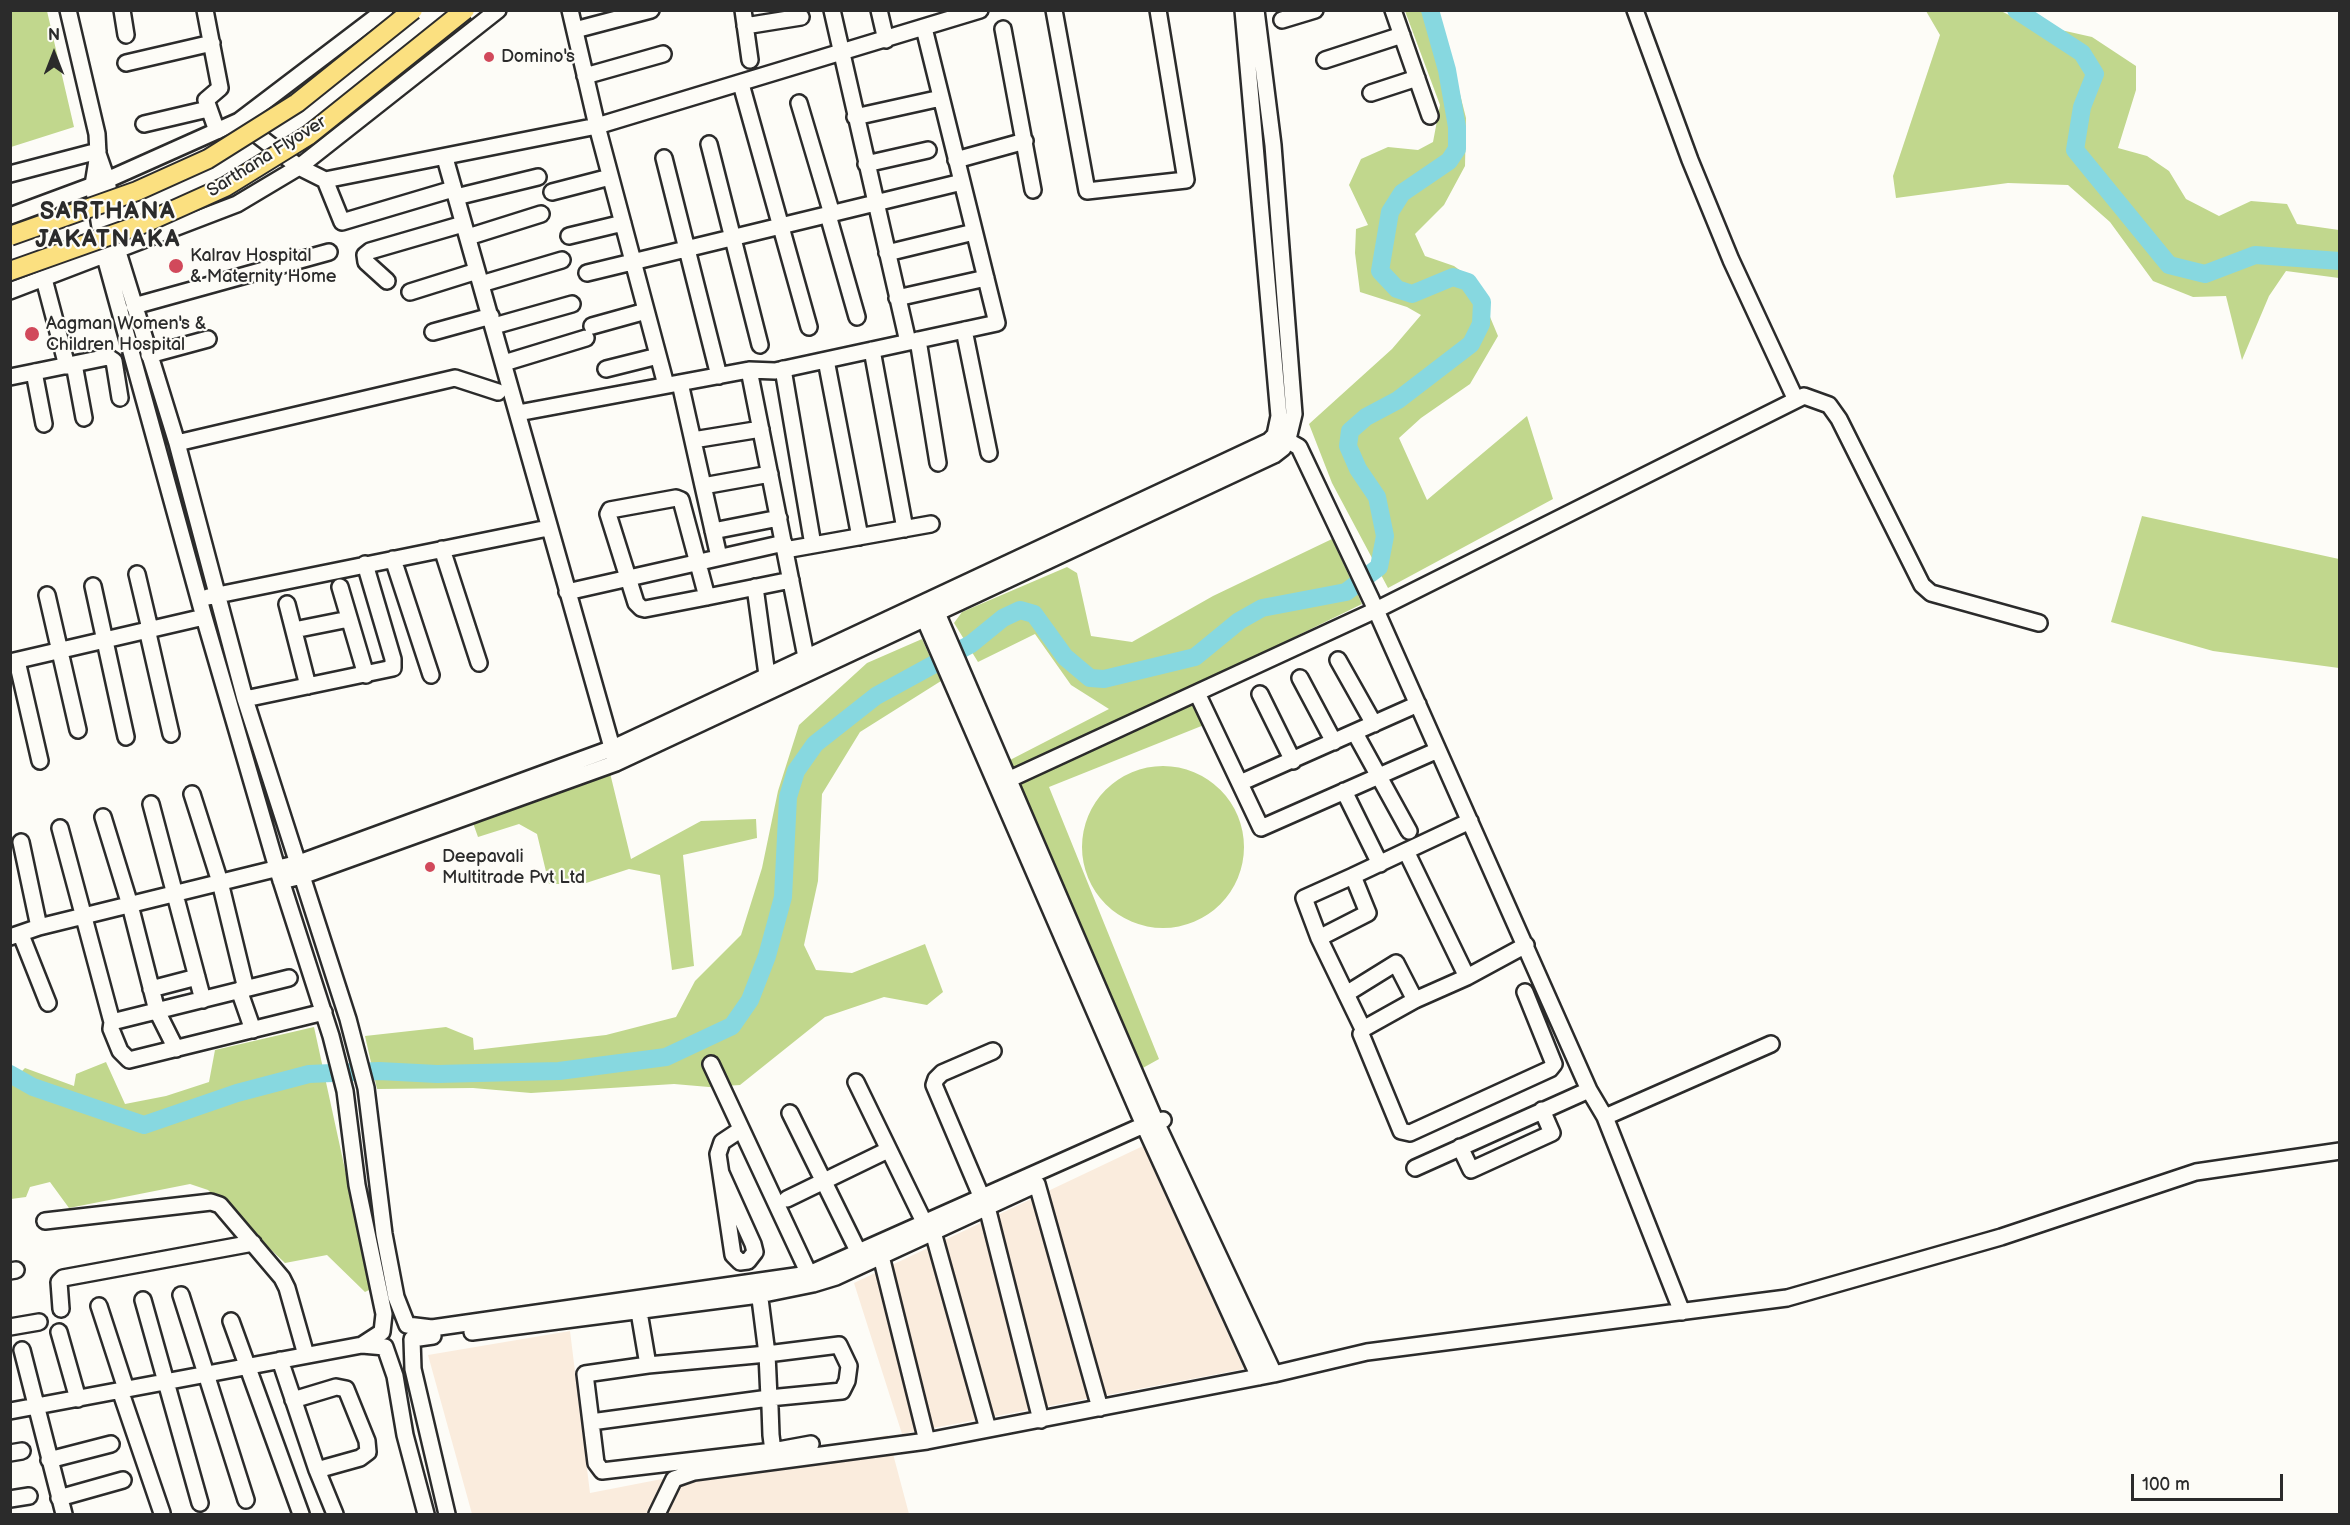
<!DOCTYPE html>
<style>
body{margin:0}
#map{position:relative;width:2350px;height:1525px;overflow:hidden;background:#fdfcf7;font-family:"Balsamiq Sans",sans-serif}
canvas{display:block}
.frame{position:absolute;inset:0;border:12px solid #2b2b2b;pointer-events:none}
.north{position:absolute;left:24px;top:24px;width:60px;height:60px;-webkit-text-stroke:4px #fdfcf7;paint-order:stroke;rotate:0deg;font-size:16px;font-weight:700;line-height:24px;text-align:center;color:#2b2b2b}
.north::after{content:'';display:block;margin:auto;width:21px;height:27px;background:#2b2b2b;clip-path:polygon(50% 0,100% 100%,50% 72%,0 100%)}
.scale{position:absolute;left:2131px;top:1474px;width:152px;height:27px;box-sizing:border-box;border:3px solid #2b2b2b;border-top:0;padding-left:8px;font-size:18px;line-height:21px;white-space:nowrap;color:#2b2b2b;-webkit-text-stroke:4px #fdfcf7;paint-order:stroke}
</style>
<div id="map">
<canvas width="2350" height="1525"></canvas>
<div class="frame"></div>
<div class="north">N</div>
<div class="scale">100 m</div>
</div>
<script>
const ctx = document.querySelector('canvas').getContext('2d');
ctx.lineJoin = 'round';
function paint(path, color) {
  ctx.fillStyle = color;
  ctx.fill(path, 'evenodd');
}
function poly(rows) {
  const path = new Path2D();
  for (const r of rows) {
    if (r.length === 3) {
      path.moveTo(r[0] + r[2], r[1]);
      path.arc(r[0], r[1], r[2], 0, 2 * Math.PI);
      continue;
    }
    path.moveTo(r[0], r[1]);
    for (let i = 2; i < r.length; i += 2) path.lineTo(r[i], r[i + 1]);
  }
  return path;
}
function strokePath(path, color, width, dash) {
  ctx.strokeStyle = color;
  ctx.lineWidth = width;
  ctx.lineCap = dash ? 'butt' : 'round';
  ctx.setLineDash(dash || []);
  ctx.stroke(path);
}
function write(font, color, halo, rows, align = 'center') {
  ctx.font = font + ' "Balsamiq Sans",sans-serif';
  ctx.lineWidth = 4.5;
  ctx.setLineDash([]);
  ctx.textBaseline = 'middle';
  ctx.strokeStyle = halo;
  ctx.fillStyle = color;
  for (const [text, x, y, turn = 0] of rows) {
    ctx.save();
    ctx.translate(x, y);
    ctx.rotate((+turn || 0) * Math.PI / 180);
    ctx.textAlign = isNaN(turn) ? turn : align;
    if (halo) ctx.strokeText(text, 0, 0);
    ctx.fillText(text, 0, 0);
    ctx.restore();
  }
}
const built = poly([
 [1143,1146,1244,1369,902,1434,854,1283],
 [570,1331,590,1493,888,1435,909,1514,472,1514,428,1355]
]);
const green = poly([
 [11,10,47,11,74,127,11,147],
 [1405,11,1439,11,1466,118,1465,166,1444,205,1415,234,1425,256,1454,266,1475,281,1498,336,1470,384,1421,418,1399,438,1427,500,1527,416,1553,499,1388,588,1332,483,1309,424,1392,349,1421,315,1407,307,1360,292,1355,253,1356,229,1368,225,1349,185,1361,159,1388,147,1418,150,1433,142,1440,105],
 [1926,11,2001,11,2021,21,2092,37,2136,66,2136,90,2118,148,2147,156,2169,171,2186,199,2219,216,2251,201,2287,204,2297,224,2339,230,2339,278,2286,271,2269,296,2242,360,2226,296,2193,297,2153,281,2110,222,2068,185,2008,183,1896,198,1893,176,1940,35],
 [2142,516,2339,559,2339,668,2213,651,2111,622],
 [1332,539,1362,604,1184,691,1204,725,1049,787,1159,1059,1141,1069,1010,760,1109,709,1071,685,1035,634,978,662,954,623,962,612,1067,567,1077,573,1091,636,1132,642,1213,596],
 [922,639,941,681,860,732,822,794,818,881,804,945,816,970,852,973,925,944,943,992,927,1005,884,997,825,1017,740,1085,709,1087,674,1084,531,1093,473,1088,377,1089,365,1036,446,1027,473,1038,474,1050,606,1035,676,1017,695,981,741,935,762,868,778,791,799,725,867,663],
 [1163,847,81],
 [610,773,631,859,701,821,756,819,757,838,683,855,694,966,672,970,660,875,629,869,583,884,549,884,537,834,519,824,478,837,473,823],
 [314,1027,371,1289,365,1292,327,1255,285,1263,208,1190,190,1184,69,1208,50,1182,30,1187,26,1197,11,1199,11,1082,25,1068,74,1086,76,1074,106,1062,125,1104,166,1096,209,1082,215,1050]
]);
const river = poly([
 [2016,10,2082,53,2095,74,2082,107,2075,150,2169,265,2205,274,2255,255,2340,261],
 [10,1074,33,1087,144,1125,237,1093,309,1074,379,1071,437,1074,559,1071,666,1057,732,1026,750,1000,767,956,783,897,788,797,796,771,815,744,876,696,971,644,1003,618,1020,610,1034,614,1065,657,1090,678,1104,679,1195,657,1239,621,1262,608,1346,592,1379,567,1385,536,1377,497,1358,469,1348,446,1350,431,1366,417,1398,400,1471,344,1481,324,1482,302,1468,282,1453,277,1412,294,1397,289,1380,271,1390,212,1402,193,1449,161,1457,149,1457,127,1447,70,1430,10]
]);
const minor = poly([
 [68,10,97,134,98,154,93,185,105,257,204,617,277,868,331,1036,345,1091,357,1185,384,1314,382,1332,362,1345],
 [122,10,126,35],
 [205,10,220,88,206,100,217,131],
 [570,10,597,126,666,385],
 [743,10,750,60],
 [832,10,908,342],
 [879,10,886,40],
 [1054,10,1087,191,1186,180,1158,10],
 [1393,10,1430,116],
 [1635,10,1690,160,1731,260,1796,400],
 [1282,20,1315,10],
 [745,26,801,17],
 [1003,29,1033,190],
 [575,30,651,10],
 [1325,60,1402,35],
 [126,63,212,43],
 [585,76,663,54],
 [741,84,809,327],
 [1371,93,1417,78],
 [799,103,832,214],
 [855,117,941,98],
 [239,121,299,167,325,180,597,126,980,10],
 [144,124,208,109],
 [709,144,760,345],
 [98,154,107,180,118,252,177,443,245,699,348,1019,366,1088,384,1234,396,1297,407,1325,432,1328,809,1274,1144,1125,1163,1120],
 [445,158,615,758],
 [664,158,719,376],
 [956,160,1025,141],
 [866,164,928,150],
 [10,174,98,151],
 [325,180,342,222,453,189],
 [552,192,610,177],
 [456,197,538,177],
 [828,215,857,317],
 [10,216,107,180,239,121,385,10],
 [569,236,623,223],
 [468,237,541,214],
 [887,253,974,232],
 [587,273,962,182],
 [44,279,67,366],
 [387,281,366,262,365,255,370,251,463,224],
 [481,284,562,260],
 [10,291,237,204,299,167,498,10],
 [410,292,477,271],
 [897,298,986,278],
 [134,306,329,252],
 [494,326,572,304],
 [592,326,646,311],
 [964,330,989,453],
 [433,332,491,316],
 [918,340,938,463],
 [872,350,905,529],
 [149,355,208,339],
 [826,360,860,537],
 [504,363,586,338],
 [74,364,84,418],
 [606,369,658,356],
 [783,369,813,545],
 [749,370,806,657],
 [34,372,44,424],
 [10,377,108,357,114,361,120,398],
 [680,383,719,557],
 [518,413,749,370,775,371,997,323,924,28],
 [1281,437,1299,447,1371,599,1589,1090,1605,1117,1682,1312],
 [693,440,761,429],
 [177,443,455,378,498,392],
 [703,486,770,474],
 [713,531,779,518],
 [442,549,479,663],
 [785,550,931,524],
 [393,559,431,675],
 [137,574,150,629],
 [93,586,126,737],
 [340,587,366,675],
 [755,587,767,675],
 [567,592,784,543],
 [47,595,78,730],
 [208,597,548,528],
 [707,597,681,500,676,498,610,510,608,514,636,603,641,608,645,609,707,597,791,580],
 [287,604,308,686],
 [934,606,1155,1120,1274,1374],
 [921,611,1144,1125,1259,1377],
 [147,629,171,734],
 [294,630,349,619],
 [1338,660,1374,724],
 [17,661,40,761],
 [10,662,204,617],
 [1300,678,1334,742],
 [1197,693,1261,828,1438,750],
 [1260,694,1293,761],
 [245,699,393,668,393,659,365,564],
 [1355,733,1409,831],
 [1240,783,1418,704],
 [997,785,1376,610,1804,396,1829,405,1839,419,1922,585,1931,593,2039,623],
 [1344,791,1380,864],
 [192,794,220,882,246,989],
 [151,804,203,1000],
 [103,817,130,905,157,1011,176,1049],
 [60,828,112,1022],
 [21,842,39,927],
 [1353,876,1406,851],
 [281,881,302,876,616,763,1274,455,1283,448,1288,439,1294,414,1273,145,1256,10],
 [21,935,48,1003],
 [10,937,39,927,299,863,613,748,1269,441,1275,435,1279,416,1243,10],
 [1319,938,1368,913,1353,876,1304,898,1319,938,1363,1029,1415,1000,1467,977,1406,851,1470,821],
 [1467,977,1526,945],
 [289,978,112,1022,111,1029,120,1051,129,1060,324,1012],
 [151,989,197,977],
 [239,990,253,1030],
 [1346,994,1396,963,1415,1000],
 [1361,1034,1401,1131,1410,1133,1550,1069,1554,1064,1525,992],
 [711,1064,809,1274],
 [856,1082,925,1224],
 [790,1113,859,1253],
 [1605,1117,1771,1044],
 [1460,1147,1471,1170,1552,1133,1542,1110],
 [1415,1168,1589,1090],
 [721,1173,753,1244,755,1252,748,1261,740,1262,733,1255,718,1154,722,1142,740,1130],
 [1037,1184,1100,1408],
 [982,1198,934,1085,936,1079,942,1073,993,1051],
 [787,1199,888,1150],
 [987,1207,1041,1420],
 [45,1221,211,1202,220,1205,282,1278,287,1288,306,1355],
 [933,1232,988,1429],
 [881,1256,927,1441],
 [10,1271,16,1270],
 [181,1295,246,1500],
 [143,1300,200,1503],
 [637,1300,648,1365],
 [99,1306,126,1389],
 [61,1309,59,1282,63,1278,253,1243],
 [231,1321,301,1514],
 [10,1327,39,1322],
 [59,1332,78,1399],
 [472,1332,759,1295,813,1284,836,1277,1035,1185],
 [433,1336,412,1339,413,1369,447,1514],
 [22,1350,64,1514],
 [280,1360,317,1470,335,1514],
 [120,1390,162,1513],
 [293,1400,336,1387,346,1389,367,1441,368,1452,360,1458,317,1470],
 [10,1411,362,1345,385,1347,395,1376,405,1435,426,1514],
 [591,1422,769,1398,842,1391,847,1381,849,1366,839,1345,767,1354,648,1365,585,1374,596,1463,602,1471,773,1451,771,1435,770,1407,769,1398,767,1354,758,1283],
 [773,1451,811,1444],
 [10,1453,22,1451],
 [49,1460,111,1444],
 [59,1498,123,1480],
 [10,1499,29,1496],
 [657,1514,674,1479,694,1472,927,1441,1274,1374,1367,1352,1787,1298,2001,1237,2196,1172,2340,1151]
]);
const majorBridge = poly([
 [10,236,137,191,208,159,297,103,413,10],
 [10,271,145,223,225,187,309,135,465,10]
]);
const markers = [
 [489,57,6,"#d1495b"],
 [176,266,8,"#d1495b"],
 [32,334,8,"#d1495b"],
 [430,867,6,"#d1495b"]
];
const poiNames = [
 ["Domino's",501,57],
 ["Kalrav Hospital",190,256],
 ["& Maternity Home",190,277],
 ["Aagman Women's &",46,324],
 ["Children Hospital",46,345],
 ["Deepavali",442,857],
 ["Multitrade Pvt Ltd",442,878]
];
const streetNames = [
 ["Sarthana Flyover",267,157,-32]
];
const districtNames = [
 ["SARTHANA",108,213],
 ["JAKATNAKA",108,241]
];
paint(built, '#faecdd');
paint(green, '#c1d78d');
strokePath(river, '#87d8e0', 18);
strokePath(minor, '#2b2b2b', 20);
strokePath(minor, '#fdfcf7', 15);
strokePath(majorBridge, '#2b2b2b', 22, []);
strokePath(majorBridge, '#fbe080', 18);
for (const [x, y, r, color] of markers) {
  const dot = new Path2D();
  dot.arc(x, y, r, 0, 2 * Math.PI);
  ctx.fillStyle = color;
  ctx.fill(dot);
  strokePath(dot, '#fdfcf7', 2);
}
write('18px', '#2b2b2b', '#fdfcf7', poiNames, 'left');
write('18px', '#2b2b2b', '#fdfcf7', streetNames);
ctx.letterSpacing = '1.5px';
write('bold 24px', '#2b2b2b', '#fdfcf7', districtNames);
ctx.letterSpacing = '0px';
</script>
